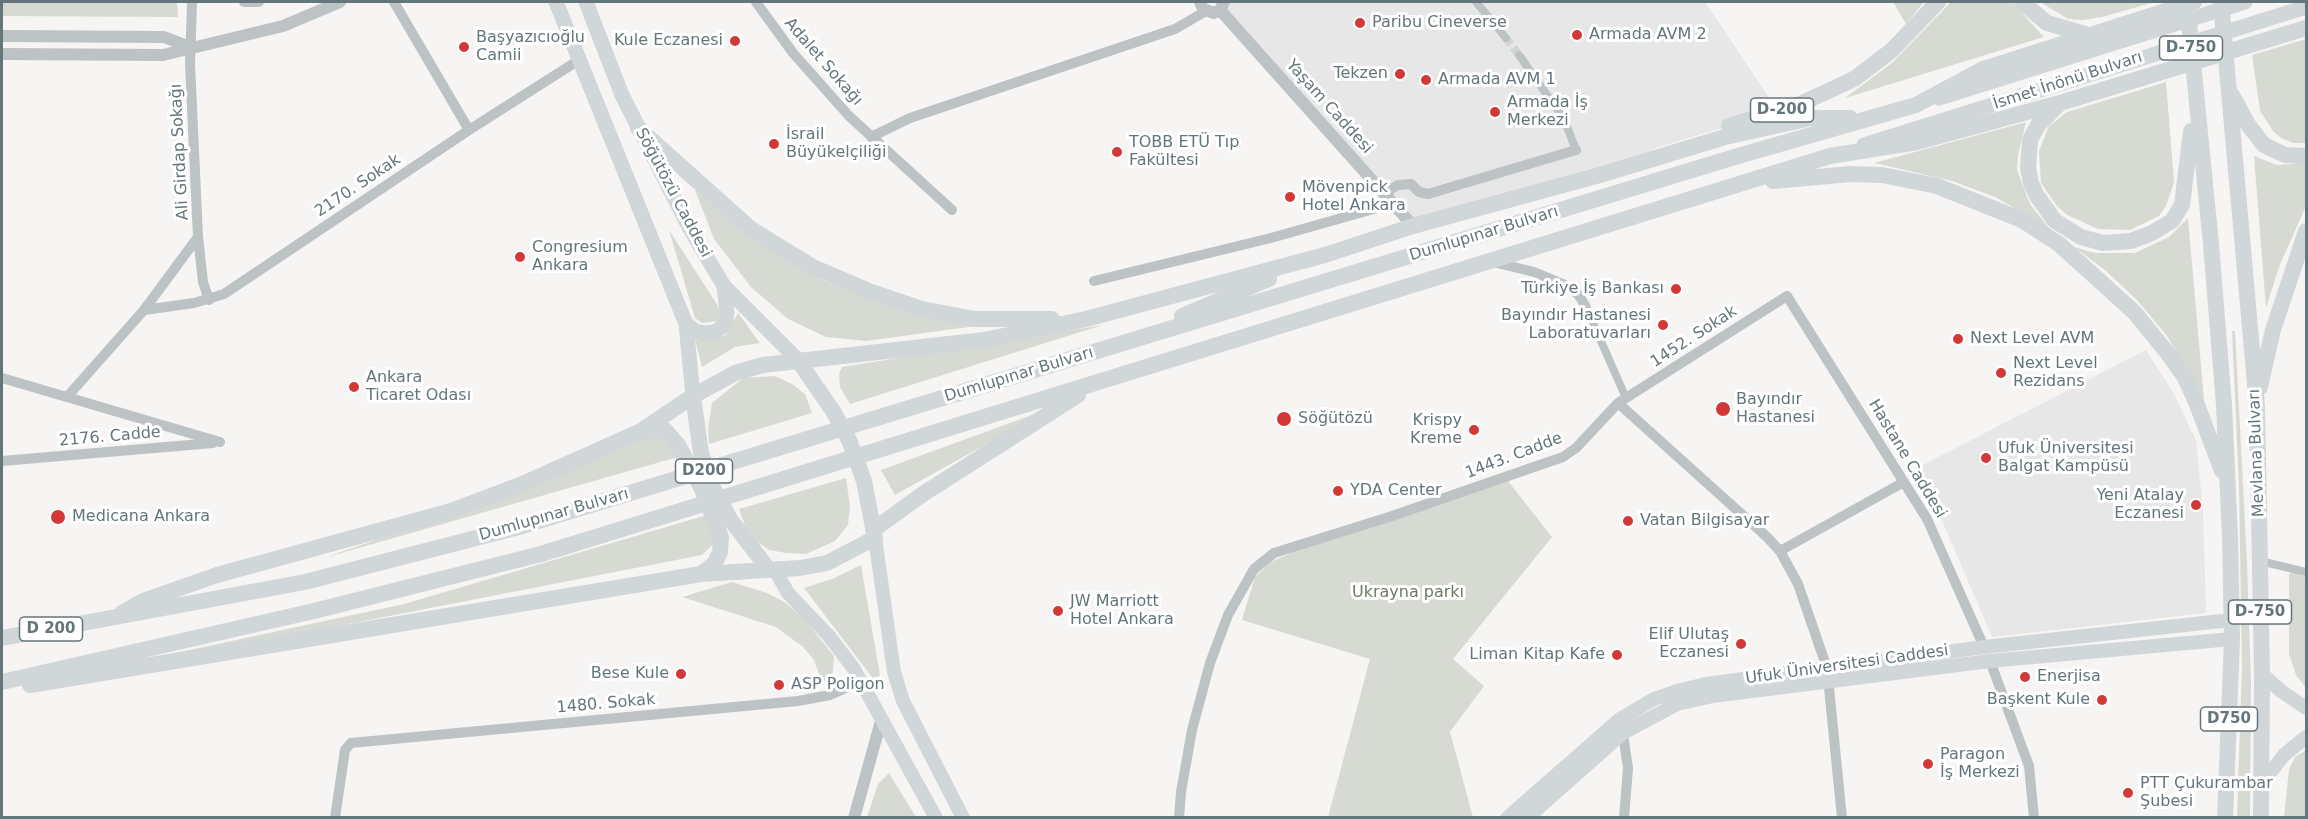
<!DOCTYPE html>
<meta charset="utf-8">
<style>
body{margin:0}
#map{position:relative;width:2308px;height:819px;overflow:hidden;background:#f6f5f3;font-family:"DejaVu Sans",sans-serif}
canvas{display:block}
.frame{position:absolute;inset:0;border:3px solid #64767b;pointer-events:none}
</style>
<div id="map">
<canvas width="2308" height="819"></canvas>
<div class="frame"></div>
</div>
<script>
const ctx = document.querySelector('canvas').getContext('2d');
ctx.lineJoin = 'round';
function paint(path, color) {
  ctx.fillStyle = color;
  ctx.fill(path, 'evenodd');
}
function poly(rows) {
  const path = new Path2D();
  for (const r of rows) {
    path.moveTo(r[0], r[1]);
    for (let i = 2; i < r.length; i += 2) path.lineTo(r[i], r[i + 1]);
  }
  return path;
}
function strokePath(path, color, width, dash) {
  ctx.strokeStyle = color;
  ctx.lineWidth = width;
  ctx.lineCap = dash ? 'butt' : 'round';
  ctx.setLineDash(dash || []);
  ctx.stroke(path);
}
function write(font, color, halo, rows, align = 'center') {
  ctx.font = font + ' "DejaVu Sans",sans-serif';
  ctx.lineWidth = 6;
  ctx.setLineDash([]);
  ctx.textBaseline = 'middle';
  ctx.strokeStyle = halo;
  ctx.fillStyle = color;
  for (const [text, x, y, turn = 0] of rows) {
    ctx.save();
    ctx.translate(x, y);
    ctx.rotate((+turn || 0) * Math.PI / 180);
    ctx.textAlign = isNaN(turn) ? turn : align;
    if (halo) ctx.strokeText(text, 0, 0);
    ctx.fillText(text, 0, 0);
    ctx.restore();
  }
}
const built = poly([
 [1224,2,1705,2,1778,111,1656,148,1600,175,1413,226,1222,7],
 [2146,350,2174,394,2196,441,2203,511,2206,613,1992,637,1919,467]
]);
const green = poly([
 [2,2,177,2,178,17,2,16],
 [1893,2,1924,2,1906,24],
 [1951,2,2012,2,2044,37,1845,98,1893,62],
 [2040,2,2155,2,2102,17,2083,20,2068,19],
 [2306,39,2306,143,2293,143,2281,138,2273,131,2260,111,2252,55],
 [2166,82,2174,182,2166,206,2159,216,2130,230,2098,229,2067,215,2057,206,2041,183,2039,151,2049,126,2067,112],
 [2026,122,2018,155,2017,170,2030,204,2049,228,1995,197,1952,181,1874,163],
 [2254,156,2277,165,2306,163,2306,206,2279,267,2266,308],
 [695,190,733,220,820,279,885,305,946,321,991,324,866,341,826,337,788,319,751,287,714,239],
 [2188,218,2204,400,2167,336,2137,300,2105,270,2074,247,2095,253,2135,253,2169,237],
 [669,230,718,306,720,315,717,321,702,323,695,318],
 [738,313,760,343,735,347,702,367,695,340,715,339,725,335],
 [1103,325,850,404,840,387,839,374,842,367],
 [2232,331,2235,331,2247,562,2251,681,2250,818,2237,817,2242,666,2239,485],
 [775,376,792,384,805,394,812,413,709,444,708,428,712,403,743,378],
 [1051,408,895,495,881,470],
 [638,436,664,438,678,457,320,559,500,498],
 [846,478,850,506,848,525,835,541,806,554,786,553,769,550,749,536,739,509],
 [1508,481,1552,537,1453,659,1484,686,1450,732,1473,817,1328,817,1370,659,1242,620,1255,577,1269,563,1295,551],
 [707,515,715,531,713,544,702,555,169,659,166,655,404,604],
 [861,565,880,675,875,681,804,588,832,579],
 [2292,572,2306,577,2306,688,2296,675,2289,654,2289,574],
 [732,582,767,593,786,603,805,620,834,656,832,680,822,682,814,660,803,647,776,627,682,597],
 [2306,750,2306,817,2284,817,2289,769,2295,757],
 [889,773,916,817,867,817,878,784]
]);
const pedestrianTunnel = poly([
 [1506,38,1519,55]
]);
const pedestrian = poly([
 [1476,2,1506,38],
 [1519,55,1564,119,1576,150],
 [1586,307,1626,398],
 [2260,561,2306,572]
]);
const minor = poly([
 [244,2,259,2],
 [394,2,469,130],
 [756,2,793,53,849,116,952,210],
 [871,137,910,118,1175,29,1206,11],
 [198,237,203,282,209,300],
 [1493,262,1534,272,1563,284,1578,294,1586,307],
 [1094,281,1271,238,1370,210,1381,206,1391,189,1398,185,1411,184,1419,192,1428,194,1576,150],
 [144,310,194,303,224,294,469,130,579,60],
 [2,378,220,442],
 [67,397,144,310,198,237,190,64,192,2],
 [1618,403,1767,537,1780,551,1798,584,1827,668,1842,818],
 [2,461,213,443],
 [1780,551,1904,482],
 [1990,661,2029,766,2034,818],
 [1622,728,1628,768,1624,818],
 [335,818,345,750,351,743,798,701,830,695,860,682],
 [1179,818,1181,792,1192,730,1210,663,1228,615,1254,569,1274,553,1392,516,1563,457,1576,448,1618,403,1787,296,1927,519,1984,647]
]);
const tertiary = poly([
 [1200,2,1203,9,1214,13,1220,10,1224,2],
 [1220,10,1413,226],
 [2,36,164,37,190,47],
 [2,54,163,55,283,26,340,2],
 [854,818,881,721]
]);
const secondary = poly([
 [875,538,894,672,903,701,963,818],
 [775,570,788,593,829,636,854,669,936,818],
 [2262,674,2281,691,2306,708],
 [2262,783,2284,755,2306,737],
 [1507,818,1620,719,1654,699,1677,691,1706,684,1984,647,2231,620],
 [1527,818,1623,733,1677,704,1713,696,1990,661,2232,639]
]);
const primary = poly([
 [556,2,686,324,693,396],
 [586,2,622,95,690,229,724,286,797,359],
 [1939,98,2245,2],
 [1864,145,2306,7],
 [686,324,697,332,706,333,715,332,725,324,727,313,724,286]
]);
const trunk = poly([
 [2022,2,2047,23,2085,34],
 [2187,2,2211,244,2224,405,2230,537,2232,639,2225,818],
 [2221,2,2257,406,2262,674,2261,818],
 [2232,95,2249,126,2264,145,2285,155,2306,156],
 [2058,105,2038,125,2030,140,2028,168,2031,183,2037,196,2055,221,2081,237,2103,243,2131,241,2152,233,2172,221,2182,205,2191,131],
 [1729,126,1800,104,1854,79,1891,51,1938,2],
 [638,128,751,229,813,267,869,291,922,309,975,319,1052,319],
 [1773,181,1851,174,1882,175,1937,186,2022,220,2059,244,2135,313,2169,355,2184,376,2196,402,2222,471],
 [1182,316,1269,279],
 [2260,387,2273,330,2306,231],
 [693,396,701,453,711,484,730,519,769,570],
 [641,431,665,430,678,445,702,489,721,537,720,552,715,563,701,574],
 [873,530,923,494,1078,395],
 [122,613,143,601,217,575,451,511,520,485,641,431,693,396,735,373,763,365,984,340,1086,319,1325,255,1413,226,1600,175,1725,137,1811,118,1850,118],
 [2,638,305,582,515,528,1738,156,1916,105,1983,69,2194,2],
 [2,682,314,611,541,554,1830,156,1917,142,2060,103,2306,28],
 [30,685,701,574,800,568,827,563,875,538,864,481,849,440,833,411,797,359]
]);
const markers = [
 [1360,23,6,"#d23936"],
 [1577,35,6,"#d23936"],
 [735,41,6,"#d23936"],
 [464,47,6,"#d23936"],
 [1400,74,6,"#d23936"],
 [1426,80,6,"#d23936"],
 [1495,112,6,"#d23936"],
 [774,144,6,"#d23936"],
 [1117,152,6,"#d23936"],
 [1290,197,6,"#d23936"],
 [520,257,6,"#d23936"],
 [1676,289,6,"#d23936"],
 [1663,325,6,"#d23936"],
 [1958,339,6,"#d23936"],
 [2001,373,6,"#d23936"],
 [354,387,6,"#d23936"],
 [1723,409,8,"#d23936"],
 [1284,419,8,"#d23936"],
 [1474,430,6,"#d23936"],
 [1986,458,6,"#d23936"],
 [1338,491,6,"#d23936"],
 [2196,505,6,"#d23936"],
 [58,517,8,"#d23936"],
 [1628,521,6,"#d23936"],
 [1058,611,6,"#d23936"],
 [1741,644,6,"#d23936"],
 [1617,655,6,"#d23936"],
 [681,674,6,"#d23936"],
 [2025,677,6,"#d23936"],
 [779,685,6,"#d23936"],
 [2102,700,6,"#d23936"],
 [1928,764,6,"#d23936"],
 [2128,793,6,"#d23936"]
];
const shields = [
 [2191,48,63],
 [1782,110,63],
 [704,471,57],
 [2260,612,63],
 [51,629,63],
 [2229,719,57]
];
const shieldNames = [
 ["D-750",2191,48],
 ["D-200",1782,110],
 ["D200",704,471],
 ["D-750",2260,612],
 ["D 200",51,629],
 ["D750",2229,719]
];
const poiNames = [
 ["Paribu Cineverse",1372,23],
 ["Armada AVM 2",1589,35],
 ["Başyazıcıoğlu",476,38],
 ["Camii",476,56],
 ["Kule Eczanesi",723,41,"right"],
 ["Tekzen",1388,74,"right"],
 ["Armada AVM 1",1438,80],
 ["Armada İş",1507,103],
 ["Merkezi",1507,121],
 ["İsrail",786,135],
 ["Büyükelçiliği",786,153],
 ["TOBB ETÜ Tıp",1129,143],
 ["Fakültesi",1129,161],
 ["Mövenpick",1302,188],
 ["Hotel Ankara",1302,206],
 ["Congresium",532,248],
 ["Ankara",532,266],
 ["Türkiye İş Bankası",1664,289,"right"],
 ["Bayındır Hastanesi",1651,316,"right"],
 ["Laboratuvarları",1651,334,"right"],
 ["Next Level AVM",1970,339],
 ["Next Level",2013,364],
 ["Rezidans",2013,382],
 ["Ankara",366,378],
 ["Ticaret Odası",366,396],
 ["Bayındır",1736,400],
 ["Hastanesi",1736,418],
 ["Söğütözü",1298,419],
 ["Krispy",1462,421,"right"],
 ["Kreme",1462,439,"right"],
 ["Ufuk Üniversitesi",1998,449],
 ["Balgat Kampüsü",1998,467],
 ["YDA Center",1350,491],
 ["Yeni Atalay",2184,496,"right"],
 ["Eczanesi",2184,514,"right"],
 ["Medicana Ankara",72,517],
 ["Vatan Bilgisayar",1640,521],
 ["JW Marriott",1070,602],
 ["Hotel Ankara",1070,620],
 ["Elif Ulutaş",1729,635,"right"],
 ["Eczanesi",1729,653,"right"],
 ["Liman Kitap Kafe",1605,655,"right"],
 ["Bese Kule",669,674,"right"],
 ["Enerjisa",2037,677],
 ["ASP Poligon",791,685],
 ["Başkent Kule",2090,700,"right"],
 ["Paragon",1940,755],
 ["İş Merkezi",1940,773],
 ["PTT Çukurambar",2140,784],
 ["Şubesi",2140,802]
];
const streetNames = [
 ["Adalet Sokağı",823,62,49],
 ["İsmet İnönü Bulvarı",2068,81,-18],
 ["Yaşam Caddesi",1329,107,48],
 ["Ali Girdap Sokağı",180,152,-93],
 ["2170. Sokak",358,186,-34],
 ["Söğütözü Caddesi",673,193,62],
 ["Dumlupınar Bulvarı",1484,234,-17],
 ["1452. Sokak",1694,337,-33],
 ["Dumlupınar Bulvarı",1019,375,-17],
 ["2176. Cadde",110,437,-5],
 ["Mevlana Bulvarı",2257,453,-92],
 ["1443. Cadde",1514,456,-21],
 ["Hastane Caddesi",1907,459,59],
 ["Dumlupınar Bulvarı",554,515,-16],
 ["Ufuk Üniversitesi Caddesi",1847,665,-8],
 ["1480. Sokak",606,704,-5]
];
const parkNames = [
 ["Ukrayna parkı",1408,593]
];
paint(built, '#e6e7e6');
paint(green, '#d7dad2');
strokePath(pedestrianTunnel, '#d2d5d5', 8, [8, 4]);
strokePath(pedestrian, '#bdc2c4', 8);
strokePath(minor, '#bdc2c4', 10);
strokePath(tertiary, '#bdc2c4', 12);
strokePath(secondary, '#d1d6d8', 14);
strokePath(primary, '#d1d6d8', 15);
strokePath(trunk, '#d1d6d8', 16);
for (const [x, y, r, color] of markers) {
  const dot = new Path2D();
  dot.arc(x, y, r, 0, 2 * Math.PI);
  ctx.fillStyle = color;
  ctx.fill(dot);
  strokePath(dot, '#fff', 2);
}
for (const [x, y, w] of shields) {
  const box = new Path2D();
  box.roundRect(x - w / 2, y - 12, w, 24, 4.5);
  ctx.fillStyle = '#fff';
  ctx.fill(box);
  strokePath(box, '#64767b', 1.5);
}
write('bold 15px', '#64767b', null, shieldNames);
write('16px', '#64767b', '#fff', poiNames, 'left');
write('16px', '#64767b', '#fff', streetNames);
write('16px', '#6e7966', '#fff', parkNames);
</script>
